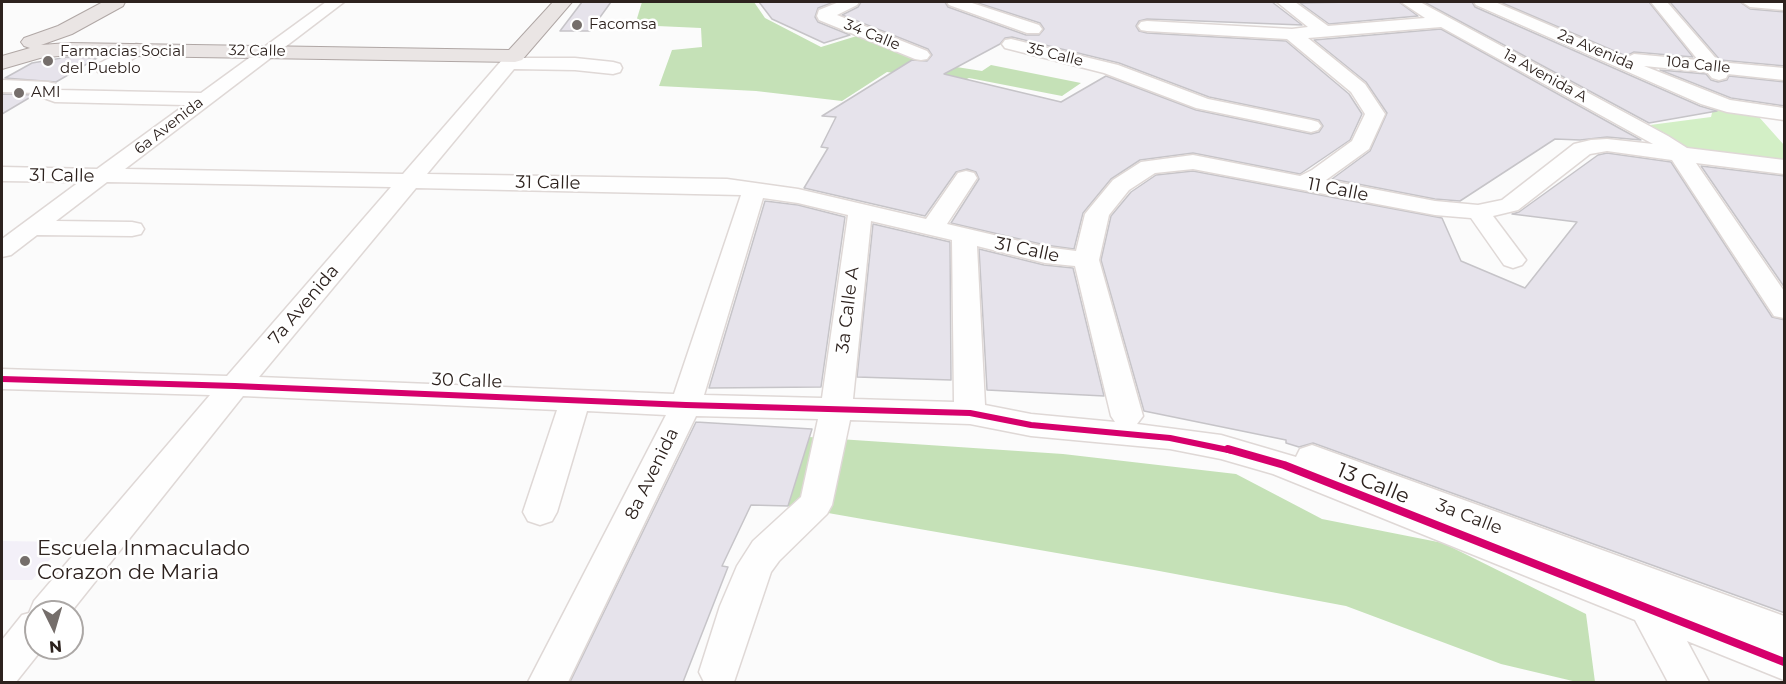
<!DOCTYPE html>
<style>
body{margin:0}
#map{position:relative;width:1786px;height:684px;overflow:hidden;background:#fbfbfb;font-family:Montserrat,sans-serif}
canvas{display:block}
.frame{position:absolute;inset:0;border:3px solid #2d221e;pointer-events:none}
.north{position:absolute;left:24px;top:600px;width:60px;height:60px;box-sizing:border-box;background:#fff;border:2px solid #aba7a5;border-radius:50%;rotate:175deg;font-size:16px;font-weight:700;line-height:24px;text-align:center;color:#2d221e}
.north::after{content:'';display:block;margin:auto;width:21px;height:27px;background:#756e6b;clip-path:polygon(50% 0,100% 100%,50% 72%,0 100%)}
</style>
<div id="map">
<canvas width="1786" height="684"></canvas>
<div class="frame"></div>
<div class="north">N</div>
</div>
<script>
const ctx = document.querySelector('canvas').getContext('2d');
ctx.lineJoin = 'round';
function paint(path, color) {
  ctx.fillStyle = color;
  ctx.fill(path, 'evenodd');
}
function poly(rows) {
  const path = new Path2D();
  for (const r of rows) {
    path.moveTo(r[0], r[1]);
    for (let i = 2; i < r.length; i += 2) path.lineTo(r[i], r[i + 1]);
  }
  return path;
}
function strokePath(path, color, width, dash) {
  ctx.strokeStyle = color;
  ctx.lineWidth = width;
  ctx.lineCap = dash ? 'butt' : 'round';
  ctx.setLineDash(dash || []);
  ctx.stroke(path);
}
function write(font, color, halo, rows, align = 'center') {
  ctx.font = font + ' Montserrat,sans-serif';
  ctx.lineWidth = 5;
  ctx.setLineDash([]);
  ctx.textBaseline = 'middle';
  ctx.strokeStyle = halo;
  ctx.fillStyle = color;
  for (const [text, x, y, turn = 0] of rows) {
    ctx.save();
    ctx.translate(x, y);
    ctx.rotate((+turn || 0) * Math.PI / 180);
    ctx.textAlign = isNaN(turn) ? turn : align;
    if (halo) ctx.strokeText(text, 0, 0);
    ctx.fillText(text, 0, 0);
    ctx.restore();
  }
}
const education = poly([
 [2,541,65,542,32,580,2,580]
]);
const green = poly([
 [1713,109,1759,117,1784,145,1784,164,1686,152,1678,141,1650,125,1711,117]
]);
const forest = poly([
 [642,2,754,2,765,18,821,47,860,35,950,66,982,71,991,65,1081,83,1062,96,969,78,958,83,887,72,842,101,756,91,659,86,672,50,702,47,701,28,635,25],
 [809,437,1063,454,1236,474,1322,519,1443,543,1586,614,1595,682,1577,682,1501,664,1346,606,1154,570,788,506]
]);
const building = poly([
 [582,2,611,2,590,31,560,31,582,2],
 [759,2,834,2,818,8,815,17,818,22,850,35,824,43,772,19,759,2],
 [861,2,945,2,948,7,1026,35,1039,35,1044,29,1040,23,975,2,1272,2,1302,25,1147,19,1139,21,1136,26,1139,31,1147,33,1286,41,1349,94,1362,114,1350,140,1300,174,1193,153,1140,160,1111,179,1083,213,1074,249,1045,245,951,223,979,179,976,172,967,169,956,172,925,216,804,188,828,148,821,147,836,117,822,116,912,60,927,61,932,55,928,49,842,15,858,7,861,2],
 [1012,37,1119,63,1209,97,1319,120,1323,126,1319,132,1311,134,1196,110,1106,76,1061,102,944,74,1000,44,1005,38,1012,37],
 [1353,2,1399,2,1418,16,1329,24,1300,3,1353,2],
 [1424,2,1472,2,1475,7,1700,106,1717,111,1649,123,1424,2],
 [1500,2,1649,2,1693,57,1634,52,1626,56,1500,2],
 [1670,2,1740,2,1750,9,1785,12,1785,66,1720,60,1670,2],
 [1441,29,1619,128,1641,140,1607,137,1580,140,1555,139,1460,201,1435,199,1332,179,1370,151,1387,113,1366,82,1314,40,1441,29],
 [68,57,97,58,56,82,5,78,32,63,68,57],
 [1660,70,1706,74,1711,80,1718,82,1727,80,1729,76,1785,82,1785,106,1731,98,1660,70],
 [2,94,34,95,2,114,2,94],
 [1607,153,1671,162,1772,317,1785,320,1785,613,1313,443,1299,447,1286,443,1286,440,1144,411,1101,260,1111,216,1131,192,1156,175,1193,171,1442,218,1461,261,1525,288,1577,222,1512,214,1519,212,1598,155,1607,153],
 [1701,166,1785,176,1785,288,1701,166],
 [765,201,798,205,845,217,821,387,709,388,765,201],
 [873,224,950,242,951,380,857,377,873,224],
 [979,249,1044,265,1073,268,1104,396,987,390,979,249],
 [696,422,812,429,788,506,751,505,722,566,728,567,683,682,570,682,696,422]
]);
const minor = poly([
 [326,2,344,2,125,169,403,174,509,52,515,51,521,52,523,58,575,58,613,62,620,64,622,68,620,72,613,74,575,70,514,69,427,174,727,179,798,189,926,219,958,173,966,171,974,173,977,178,947,224,1045,247,1076,251,1085,214,1089,209,1113,180,1141,162,1193,155,1300,176,1312,170,1352,141,1365,114,1351,92,1287,39,1147,31,1141,30,1138,26,1141,22,1147,21,1292,29,1308,27,1277,2,1295,2,1328,26,1425,18,1401,2,1420,2,1668,136,1687,148,1784,160,1784,174,1696,163,1784,291,1784,318,1774,316,1672,160,1607,151,1590,154,1518,210,1493,216,1526,260,1522,265,1513,268,1504,265,1471,218,1435,215,1193,169,1155,173,1129,190,1109,215,1099,260,1143,416,1137,424,1221,435,1296,457,1300,449,1312,445,1784,616,1784,680,1687,641,1709,682,1668,682,1635,620,1273,474,1221,459,1170,449,1031,436,970,424,850,420,832,505,827,514,779,561,771,572,734,682,704,682,699,672,720,606,737,566,753,541,801,497,818,419,696,416,568,682,528,682,666,415,587,411,557,512,552,521,540,525,528,521,523,512,557,410,243,396,71,612,36,612,36,648,43,648,16,682,2,682,2,640,22,615,29,613,34,601,210,395,2,389,2,369,227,376,391,187,107,182,56,221,132,222,141,224,144,229,141,234,132,236,37,235,11,255,2,257,2,239,79,182,2,181,2,167,97,169,185,105,55,102,41,97,39,93,2,92,2,80,48,82,55,84,58,90,201,93,326,2],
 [1441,27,1653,144,1607,139,1591,140,1574,144,1502,200,1478,205,1435,201,1326,180,1369,149,1385,114,1365,84,1308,38,1441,27],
 [416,188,741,195,674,394,259,377,416,188],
 [763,198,798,203,848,215,822,398,704,395,763,198],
 [871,221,952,240,954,402,853,399,871,221],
 [977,246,1045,263,1075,266,1111,416,1115,422,1031,414,985,405,977,246],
 [839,2,859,2,857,5,837,15,927,51,930,55,927,59,921,60,915,59,819,20,817,16,819,10,839,2],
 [947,2,969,2,1039,25,1042,29,1039,33,1027,33,949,5,947,2],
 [1474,2,1495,2,1626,58,1634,54,1698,60,1651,2,1667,2,1719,62,1784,68,1784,80,1728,74,1726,78,1719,80,1712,78,1707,72,1644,66,1730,100,1784,108,1784,120,1727,112,1701,104,1476,5,1474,2],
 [1742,2,1784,2,1784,10,1750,7,1742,2],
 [1011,39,1118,65,1208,99,1311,120,1318,122,1321,126,1318,130,1311,132,1196,108,1104,73,1005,48,1002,44,1005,40,1011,39],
 [136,44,142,45,145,49,142,53,112,72,98,72,96,68,98,64,136,44]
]);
const major = poly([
 [103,2,125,2,123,6,72,34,41,45,68,43,509,50,553,2,572,2,522,60,515,62,68,55,40,58,2,69,2,56,30,48,24,46,21,42,24,38,58,26,103,2]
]);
const cyclewayFar1 = poly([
 [2,379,235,386,686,405,970,413,1031,425,1170,438,1233,451]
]);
const cycleway = poly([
 [1228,449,1284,465,1784,662]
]);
const markers = [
 [577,25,6,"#756e6b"],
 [48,61,6,"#756e6b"],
 [19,93,6,"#756e6b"],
 [25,561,6,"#756e6b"]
];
const farPoinames = [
 ["Facomsa",589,25],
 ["Farmacias Social",60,52],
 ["del Pueblo",60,69],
 ["AMI",31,93]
];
const farStreetnames = [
 ["34 Calle",872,35,22],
 ["2a Avenida",1596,50,23],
 ["32 Calle",257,51,1],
 ["35 Calle",1055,55,14],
 ["10a Calle",1698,65,6],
 ["1a Avenida A",1545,76,29],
 ["6a Avenida",169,126,-38]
];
const streetNames = [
 ["31 Calle",62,176,1],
 ["31 Calle",548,183,1],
 ["11 Calle",1338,190,11],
 ["31 Calle",1027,250,12],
 ["7a Avenida",304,305,-50],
 ["3a Calle A",848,310,-83],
 ["30 Calle",467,381,2],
 ["8a Avenida",652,474,-64],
 ["3a Calle",1469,517,21]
];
const nearStreetnames = [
 ["13 Calle",1373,484,22]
];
const nearPoinames = [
 ["Escuela Inmaculado",37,549],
 ["Corazon de Maria",37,573]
];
paint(education, '#f3f0f8');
paint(green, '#d3efc6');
paint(forest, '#c5e1b7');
paint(building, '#e6e3eb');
strokePath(building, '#c6c4c8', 1.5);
strokePath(minor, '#dfd8d6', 3);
strokePath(major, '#b0a7a5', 2);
paint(minor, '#fefefe');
paint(major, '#eae5e4');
strokePath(cyclewayFar1, '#d6006c', 6);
strokePath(cycleway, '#d6006c', 8);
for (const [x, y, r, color] of markers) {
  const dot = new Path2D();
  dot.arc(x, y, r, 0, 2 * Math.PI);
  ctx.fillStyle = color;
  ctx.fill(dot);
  strokePath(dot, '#fff', 2);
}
write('15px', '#2d221e', '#fff', farPoinames, 'left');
write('15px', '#2d221e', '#fff', farStreetnames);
write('18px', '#2d221e', '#fff', streetNames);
write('21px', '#2d221e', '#fff', nearStreetnames);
write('21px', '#2d221e', '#fff', nearPoinames, 'left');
</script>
